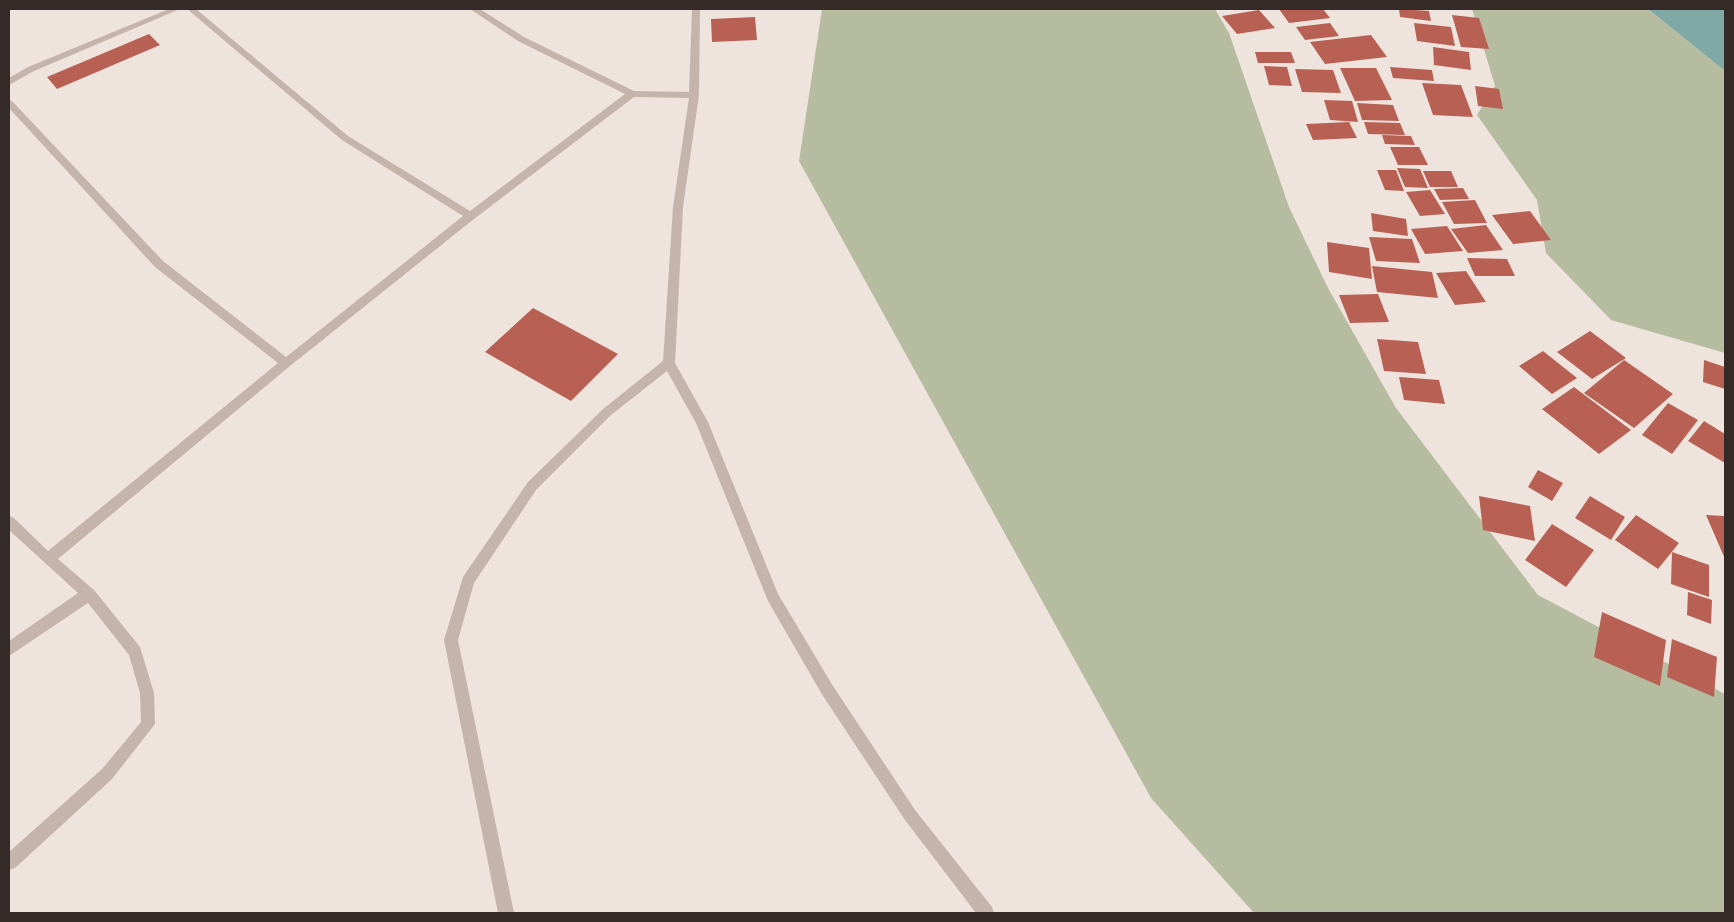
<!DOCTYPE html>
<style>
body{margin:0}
#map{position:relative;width:1734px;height:922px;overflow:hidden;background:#efe4dd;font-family:Roboto,sans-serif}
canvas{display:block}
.frame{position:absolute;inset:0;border:10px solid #342b29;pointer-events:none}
</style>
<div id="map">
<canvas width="1734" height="922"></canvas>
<div class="frame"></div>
</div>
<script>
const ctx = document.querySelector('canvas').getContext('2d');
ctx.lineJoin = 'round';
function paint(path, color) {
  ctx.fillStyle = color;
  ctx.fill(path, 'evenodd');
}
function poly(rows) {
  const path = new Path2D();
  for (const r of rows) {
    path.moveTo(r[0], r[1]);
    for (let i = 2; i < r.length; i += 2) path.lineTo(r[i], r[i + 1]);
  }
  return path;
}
const green = poly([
 [822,9,1215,9,1229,33,1289,207,1328,288,1396,408,1538,595,1725,694,1725,913,1254,913,1151,798,799,161],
 [1472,9,1648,9,1725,71,1725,353,1611,320,1546,253,1537,200,1477,115,1495,86]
]);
const water = poly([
 [1648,9,1725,9,1725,71]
]);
const building = poly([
 [1279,9,1323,9,1330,18,1289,23],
 [1399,9,1429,11,1431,21,1400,17],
 [1259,10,1275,28,1237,34,1222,16],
 [1452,15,1479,18,1489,49,1461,47],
 [755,17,757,40,712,42,711,19],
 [1330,23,1339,36,1305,40,1296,27],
 [1414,23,1451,27,1455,46,1417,41],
 [149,34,160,45,57,89,47,77],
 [1371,35,1387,57,1325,64,1310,42],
 [1433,47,1469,52,1471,70,1434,65],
 [1255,52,1291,52,1295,63,1258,63],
 [1264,66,1287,67,1292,86,1269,85],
 [1390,67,1432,70,1434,81,1393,78],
 [1340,68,1376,68,1392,100,1355,101],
 [1295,69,1333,70,1341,93,1302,92],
 [1422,83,1461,85,1473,117,1433,115],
 [1475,86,1499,89,1503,109,1478,106],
 [1324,100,1352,101,1358,122,1330,120],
 [1357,103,1393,105,1399,121,1362,120],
 [1349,122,1357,138,1313,140,1306,124],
 [1364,122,1400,123,1405,135,1368,134],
 [1382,135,1411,136,1415,145,1385,144],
 [1390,147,1419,147,1428,165,1398,165],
 [1397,168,1420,169,1428,188,1405,187],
 [1377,170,1396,170,1404,191,1385,190],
 [1423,171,1451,171,1458,187,1430,187],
 [1463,188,1469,199,1440,200,1434,189],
 [1430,190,1445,214,1420,216,1406,192],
 [1475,200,1487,223,1454,224,1442,202],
 [1530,211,1551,240,1513,244,1492,215],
 [1371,213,1406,219,1408,236,1373,231],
 [1486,225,1503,250,1468,253,1451,229],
 [1447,226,1463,251,1425,254,1411,229],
 [1369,237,1412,239,1420,263,1376,261],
 [1327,242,1369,248,1372,279,1329,272],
 [1467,258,1507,259,1515,276,1475,276],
 [1372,266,1432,272,1438,298,1377,292],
 [1466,271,1486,302,1455,305,1436,273],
 [1378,294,1389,322,1350,323,1339,295],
 [533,308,618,354,571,401,485,352],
 [1590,331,1626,358,1592,379,1557,352],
 [1377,339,1418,342,1426,374,1384,371],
 [1543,351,1577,378,1552,394,1519,366],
 [1624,360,1673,394,1634,428,1584,393],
 [1704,360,1725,367,1725,389,1703,382],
 [1399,377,1439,380,1445,404,1404,400],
 [1574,387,1631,430,1599,454,1542,409],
 [1668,403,1698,420,1672,454,1642,435],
 [1704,421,1725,434,1725,463,1688,441],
 [1538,470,1563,483,1552,501,1528,487],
 [1479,496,1530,506,1535,541,1483,530],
 [1590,496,1625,517,1611,540,1575,518],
 [1636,515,1679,543,1658,569,1615,540],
 [1706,515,1725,516,1725,559],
 [1552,524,1594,550,1566,587,1525,560],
 [1672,552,1709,565,1709,597,1671,584],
 [1688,592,1712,600,1711,624,1687,615],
 [1602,612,1666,640,1660,686,1594,657],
 [1672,639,1717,657,1714,697,1667,677]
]);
const minor = poly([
 [169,9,180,9,34,71,9,85,9,78,28,67,169,9],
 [187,9,196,9,348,136,470,211,625,94,518,41,470,9,480,9,524,37,634,91,689,92,692,9,700,9,699,95,683,207,675,363,708,422,778,594,833,686,915,810,992,907,994,913,976,913,905,820,823,696,768,601,696,423,667,371,611,415,536,490,474,583,458,640,514,913,498,913,444,640,463,577,528,482,603,409,663,361,673,207,689,98,634,97,474,219,290,366,58,559,94,590,140,647,154,693,155,724,112,779,15,868,9,870,9,852,102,769,141,722,140,693,129,655,88,603,9,656,9,641,78,593,9,530,9,516,14,518,48,551,278,363,155,267,9,108,9,100,12,101,163,261,286,357,463,216,342,140,187,9]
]);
paint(green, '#b6bc9f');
paint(water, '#80a8a5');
paint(building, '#b76053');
paint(minor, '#c5b4ab');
</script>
